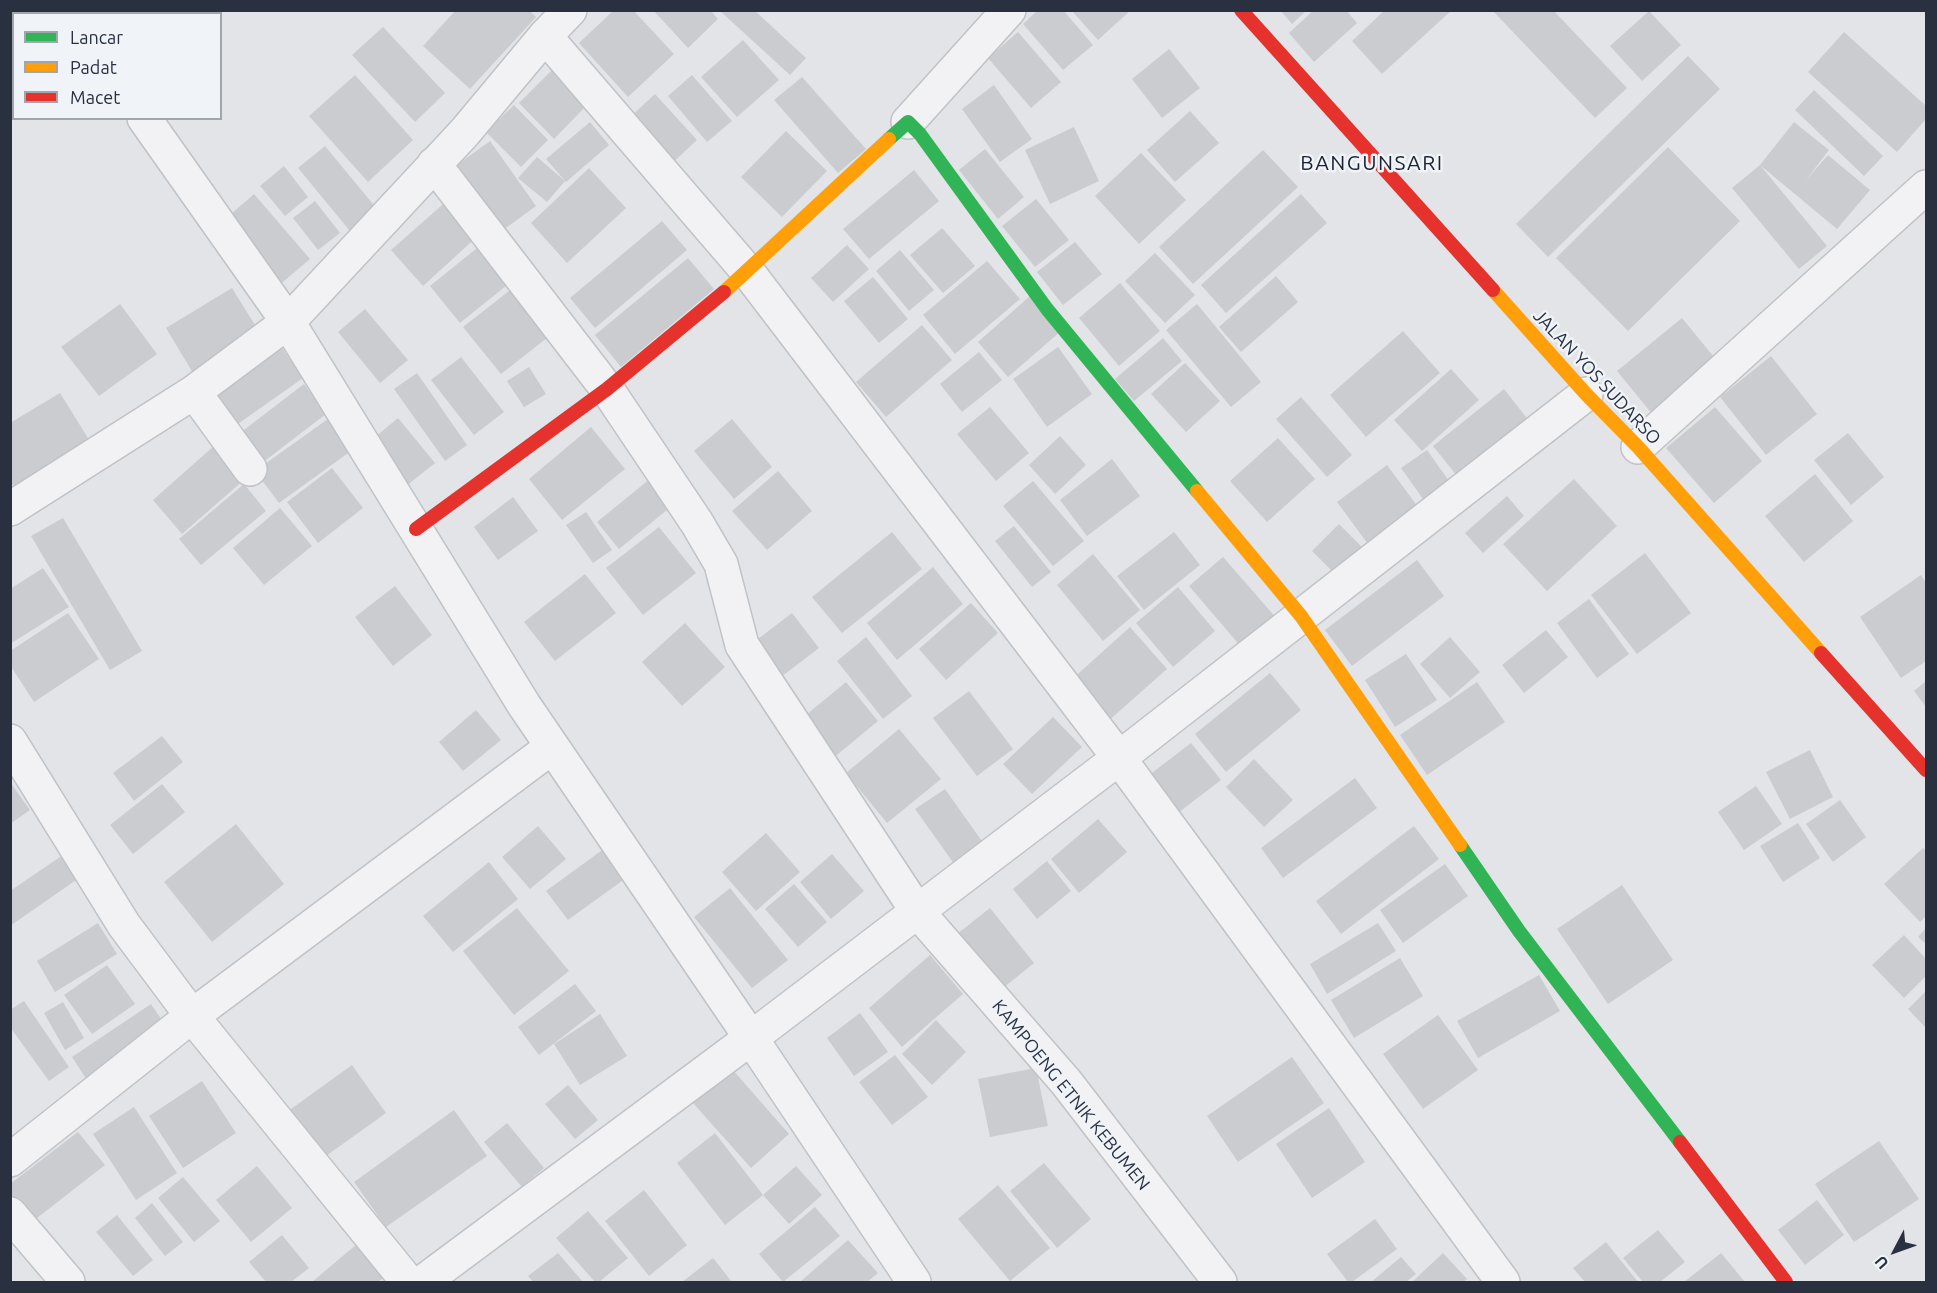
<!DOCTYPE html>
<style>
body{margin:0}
#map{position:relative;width:1937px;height:1293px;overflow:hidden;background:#e2e4e7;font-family:Ubuntu,sans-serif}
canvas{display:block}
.frame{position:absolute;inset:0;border:12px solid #293141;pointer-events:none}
.legend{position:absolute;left:12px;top:12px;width:210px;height:108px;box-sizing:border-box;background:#f0f3f7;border:2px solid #a0a5ae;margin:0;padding:8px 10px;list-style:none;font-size:18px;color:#293141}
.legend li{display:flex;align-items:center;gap:12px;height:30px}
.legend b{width:30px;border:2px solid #a0a5ae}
.north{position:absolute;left:1865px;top:1221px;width:60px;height:60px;-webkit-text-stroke:4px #f0f3f7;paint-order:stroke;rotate:229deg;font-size:16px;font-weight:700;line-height:24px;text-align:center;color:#293141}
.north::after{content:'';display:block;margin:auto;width:21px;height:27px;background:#293141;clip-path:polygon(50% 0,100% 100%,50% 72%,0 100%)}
</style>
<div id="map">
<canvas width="1937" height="1293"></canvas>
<div class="frame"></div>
<ul class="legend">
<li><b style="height:8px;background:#30b455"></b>Lancar</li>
<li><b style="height:8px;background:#ff9f0a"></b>Padat</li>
<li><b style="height:8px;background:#e5322d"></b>Macet</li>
</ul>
<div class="north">U</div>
</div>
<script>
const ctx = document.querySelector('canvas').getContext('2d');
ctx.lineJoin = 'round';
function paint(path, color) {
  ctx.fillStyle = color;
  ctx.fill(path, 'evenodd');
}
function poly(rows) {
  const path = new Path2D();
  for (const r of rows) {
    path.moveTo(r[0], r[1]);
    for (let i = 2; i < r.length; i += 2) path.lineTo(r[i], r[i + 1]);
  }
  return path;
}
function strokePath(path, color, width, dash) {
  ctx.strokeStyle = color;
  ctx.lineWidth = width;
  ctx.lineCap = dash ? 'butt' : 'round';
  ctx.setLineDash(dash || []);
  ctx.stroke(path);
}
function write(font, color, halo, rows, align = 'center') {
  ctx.font = font + ' Ubuntu,sans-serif';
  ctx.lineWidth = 5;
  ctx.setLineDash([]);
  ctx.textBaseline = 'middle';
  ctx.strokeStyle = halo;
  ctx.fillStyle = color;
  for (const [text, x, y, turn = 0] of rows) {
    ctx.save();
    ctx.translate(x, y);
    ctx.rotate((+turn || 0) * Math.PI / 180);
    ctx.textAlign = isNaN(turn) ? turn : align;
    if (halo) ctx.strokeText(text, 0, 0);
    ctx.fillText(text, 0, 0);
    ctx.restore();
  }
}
const building = poly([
 [456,10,529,10,536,17,470,89,423,46],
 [614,10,633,10,674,54,628,97,579,43],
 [653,10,710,10,718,19,688,48],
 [719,10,754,10,806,58,790,75],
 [1038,10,1063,10,1093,45,1063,70,1023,24],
 [1071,10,1131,10,1098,40],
 [1280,10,1307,10,1292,24],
 [1314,10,1346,10,1357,23,1314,62,1289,33],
 [1385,10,1452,10,1382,74,1352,41],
 [1492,10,1553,10,1627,88,1595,118],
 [1649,11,1681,45,1642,81,1610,46],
 [383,27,445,93,415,122,352,55],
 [1018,32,1061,82,1031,108,988,58],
 [1844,32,1926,106,1926,119,1897,152,1808,72],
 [743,40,779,80,737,117,701,77],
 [1169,49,1200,88,1162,118,1132,79],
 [1688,56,1720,89,1548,257,1516,224],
 [555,67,590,102,554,139,519,103],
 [355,75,413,140,368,182,309,116],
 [692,75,732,121,707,142,668,96],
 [802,77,866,149,838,173,774,100],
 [994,85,1032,139,1000,162,962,109],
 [1814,90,1883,156,1864,176,1795,110],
 [655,94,697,140,669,166,627,120],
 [514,105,548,140,521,167,486,132],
 [1190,111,1219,143,1175,182,1147,150],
 [590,122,609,145,566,182,546,159],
 [1794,122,1829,150,1806,180,1828,155,1870,190,1837,229,1760,165,1827,246,1799,269,1732,188,1760,165],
 [1074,127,1099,181,1050,204,1025,150],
 [786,131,827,171,782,217,741,177],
 [490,141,536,206,503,230,457,165],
 [325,146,377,209,350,231,298,168],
 [1668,147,1740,221,1628,331,1556,258],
 [985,149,1024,197,998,219,959,170],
 [1263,150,1298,187,1193,284,1159,247],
 [1141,153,1186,200,1139,244,1095,196],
 [537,157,565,181,547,202,518,178],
 [284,166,308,197,285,216,260,186],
 [589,168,626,208,567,263,531,223],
 [914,170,939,201,869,259,843,229],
 [254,194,310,259,278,286,222,222],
 [1301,194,1327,223,1226,313,1201,285],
 [449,199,480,234,423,286,391,250],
 [1036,199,1069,240,1035,267,1002,226],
 [315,201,340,233,318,250,293,218],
 [662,221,687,250,595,328,570,298],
 [942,228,975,266,943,293,910,255],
 [1075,242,1102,274,1063,305,1037,272],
 [482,244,512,281,460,323,430,286],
 [847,245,869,269,833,302,811,278],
 [900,250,934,290,909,311,876,271],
 [1155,253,1195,295,1165,323,1125,281],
 [688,258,714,289,621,367,595,335],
 [987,261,1020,299,955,354,923,315],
 [1276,276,1298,302,1241,352,1219,327],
 [873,277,908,319,879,343,844,301],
 [1120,283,1160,331,1119,366,1079,318],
 [514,287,552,334,501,374,463,327],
 [232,288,260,333,193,373,166,328],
 [1030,296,1061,331,1008,377,978,342],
 [120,304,157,354,99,396,61,347],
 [1197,304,1261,382,1231,407,1166,330],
 [365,309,408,360,380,383,338,332],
 [1682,318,1718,362,1653,415,1617,371],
 [922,325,952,360,886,417,856,382],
 [1403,331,1440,373,1366,437,1330,395],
 [1163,338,1182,361,1134,401,1115,379],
 [1058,347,1092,394,1047,427,1013,379],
 [282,348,303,378,235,426,214,397],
 [979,352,1002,380,962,412,940,384],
 [1771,356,1817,414,1766,455,1720,397],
 [461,357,504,412,474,435,431,380],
 [1185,363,1220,401,1186,432,1151,394],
 [529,367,546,394,524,407,507,381],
 [1451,369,1479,400,1422,451,1394,420],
 [417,373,467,445,445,461,394,389],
 [304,384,326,414,262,463,240,433],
 [1504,389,1533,426,1462,482,1433,446],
 [60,393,96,451,21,498,10,481,10,423],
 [1301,397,1352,455,1327,477,1276,419],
 [990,407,1029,453,996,481,957,434],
 [1715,407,1762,461,1714,503,1666,448],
 [398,418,435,463,405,487,369,442],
 [328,419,351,451,279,503,255,471],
 [732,419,772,467,734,499,694,451],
 [591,427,625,469,562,520,529,479],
 [1848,433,1884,477,1851,505,1814,460],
 [1060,436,1086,465,1055,494,1029,465],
 [1278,438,1315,479,1267,522,1230,481],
 [215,445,245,479,182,534,153,500],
 [1427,450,1454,488,1428,506,1401,468],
 [1112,459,1140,496,1087,536,1060,500],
 [1387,465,1421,511,1371,548,1337,502],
 [332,468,363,508,318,543,287,502],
 [778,471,812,511,767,550,732,511],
 [1815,474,1853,521,1804,562,1765,516],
 [651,478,673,505,619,549,597,522],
 [1574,479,1617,526,1547,591,1503,544],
 [1033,481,1084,541,1053,566,1003,506],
 [244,484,266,511,201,565,179,539],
 [1507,496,1524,516,1483,553,1465,533],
 [513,497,538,531,498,560,474,527],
 [280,508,312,546,264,585,233,548],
 [586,512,612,550,593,563,566,525],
 [63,518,142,651,110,670,31,536],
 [1339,524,1370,555,1343,582,1312,551],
 [1014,526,1051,572,1032,587,995,541],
 [659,527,696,573,643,615,606,568],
 [892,532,922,569,842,633,812,597],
 [1174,532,1200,565,1144,610,1117,576],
 [1645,553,1691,613,1637,654,1591,595],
 [1093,554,1140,610,1103,641,1057,585],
 [1223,557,1278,620,1243,649,1189,586],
 [1417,560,1444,596,1352,666,1325,630],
 [933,567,963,604,897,660,867,623],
 [43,568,69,607,10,644,10,589],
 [585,574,616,613,555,661,524,622],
 [1921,575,1926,583,1926,661,1901,678,1860,617],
 [395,586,432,635,393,666,355,617],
 [1178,587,1215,631,1173,667,1136,623],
 [1589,599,1629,654,1597,678,1557,623],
 [971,603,998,633,946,680,919,649],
 [68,613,99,659,34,702,10,665,10,651],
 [792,613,819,648,781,677,754,642],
 [685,623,725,667,682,706,642,662],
 [1130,627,1167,669,1106,723,1069,682],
 [1546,630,1568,657,1524,693,1502,665],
 [866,637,912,696,883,719,837,661],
 [1450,637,1480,672,1450,698,1420,664],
 [1406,654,1437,700,1395,727,1365,680],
 [1270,673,1301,710,1226,772,1195,734],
 [1926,681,1926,707,1914,691],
 [846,682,878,721,832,759,800,720],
 [1477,682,1505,722,1427,775,1400,735],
 [969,691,1013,749,977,776,933,718],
 [476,710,501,740,463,771,439,742],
 [1053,717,1082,747,1032,794,1003,764],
 [899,729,941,779,887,823,846,773],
 [162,736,183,762,134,801,113,773],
 [1191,743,1221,780,1174,816,1144,779],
 [1810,750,1833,797,1790,819,1766,772],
 [1254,759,1293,800,1264,827,1226,787],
 [1355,778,1377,808,1283,878,1261,848],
 [10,782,30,810,10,824],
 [162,784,185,812,133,854,110,825],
 [1756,786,1782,824,1744,850,1718,812],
 [945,789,984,844,955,865,915,809],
 [1840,800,1866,837,1833,862,1806,824],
 [1098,819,1127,852,1079,893,1051,859],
 [1798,823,1820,858,1783,882,1760,846],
 [236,824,284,884,212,942,164,882],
 [538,826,566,859,530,889,502,857],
 [1414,826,1439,859,1341,934,1316,901],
 [766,833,800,872,756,911,722,872],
 [605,848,626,878,568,920,546,891],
 [1923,848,1926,851,1926,916,1920,922,1884,884],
 [832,854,864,891,831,919,800,882],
 [63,855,79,878,10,926,10,891],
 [1047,861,1071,891,1037,919,1013,889],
 [489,862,518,899,453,952,423,916],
 [1445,864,1468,896,1403,943,1380,910],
 [794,884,827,922,798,947,765,909],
 [1622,885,1673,960,1608,1004,1557,929],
 [730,888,788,960,752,988,694,917],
 [517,908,569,971,514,1015,463,951],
 [990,908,1034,963,997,993,952,938],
 [98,923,117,954,55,992,37,961],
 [1378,923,1396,951,1327,994,1310,964],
 [1926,928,1926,944,1918,937],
 [1904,935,1926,959,1926,976,1904,998,1872,965],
 [930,955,963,994,902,1047,869,1008],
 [1400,958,1423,996,1354,1038,1331,1000],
 [107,965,135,1004,92,1034,64,995],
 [1539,975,1560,1011,1478,1058,1457,1021],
 [575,984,596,1011,539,1055,518,1027],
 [1926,991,1926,1028,1908,1009],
 [24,1001,69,1067,49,1081,10,1027,10,1010],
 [63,1002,84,1038,65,1050,44,1013],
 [151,1004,169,1031,89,1083,72,1057],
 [860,1013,888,1052,854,1076,827,1038],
 [600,1014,627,1056,580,1085,554,1044],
 [1438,1015,1478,1070,1423,1109,1383,1054],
 [936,1020,966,1052,932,1085,902,1054],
 [895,1055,928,1097,892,1125,859,1082],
 [1292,1057,1324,1103,1238,1162,1207,1116],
 [352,1065,386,1113,319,1161,284,1114],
 [1036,1068,1048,1126,990,1137,978,1079],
 [732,1069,789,1134,751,1168,693,1103],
 [202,1081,236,1133,183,1168,149,1116],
 [568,1085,598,1120,575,1139,545,1104],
 [134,1107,177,1173,136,1200,93,1134],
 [1329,1108,1365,1162,1312,1198,1276,1144],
 [454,1110,487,1156,386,1227,354,1182],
 [507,1123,544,1168,522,1187,484,1142],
 [78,1132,105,1165,28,1225,10,1203,10,1184],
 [715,1133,763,1195,725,1225,677,1163],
 [1879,1141,1919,1199,1854,1242,1815,1184],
 [1044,1163,1091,1219,1057,1248,1010,1191],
 [257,1166,292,1208,251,1242,216,1200],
 [796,1166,822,1195,789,1224,763,1195],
 [183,1177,220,1221,194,1242,158,1198],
 [998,1185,1050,1248,1010,1281,958,1219],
 [644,1190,687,1245,649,1276,605,1221],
 [1817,1200,1844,1235,1805,1265,1778,1230],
 [152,1203,183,1242,165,1256,135,1218],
 [815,1207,840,1236,783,1282,759,1254],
 [588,1211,628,1258,599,1282,595,1282,556,1238],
 [117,1215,153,1260,133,1276,96,1232],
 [1375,1219,1397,1249,1352,1282,1348,1282,1327,1254],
 [1658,1230,1685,1262,1660,1282,1643,1282,1623,1258],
 [282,1235,309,1268,291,1282,266,1282,249,1262],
 [848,1240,878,1273,867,1282,800,1282],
 [1606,1242,1638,1282,1585,1282,1573,1268],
 [357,1244,386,1276,378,1282,312,1282],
 [558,1253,583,1282,533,1282,528,1276],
 [1443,1253,1467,1279,1463,1282,1412,1282],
 [1721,1253,1745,1282,1684,1282],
 [1401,1257,1416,1274,1406,1282,1371,1282],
 [713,1258,732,1282,682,1282]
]);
const street = poly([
 [58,10,60,14],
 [24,14,27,10],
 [545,36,748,272,1119,758,1503,1282],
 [144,118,288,322,524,705,751,1038,423,1282],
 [908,122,1009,10],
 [434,164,607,389,697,523,721,564,742,645,917,911,1066,1082,1220,1282],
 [194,392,250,469],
 [1638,447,1926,187],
 [10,509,194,392,288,322,465,132,545,36,570,10],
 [10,741,124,925,192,1016,408,1282],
 [10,1160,192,1016,552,747],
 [10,1214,68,1282],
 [914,1282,751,1038,1119,758,1586,394]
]);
const fast = poly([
 [889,139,908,122,920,134,1047,309,1197,491],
 [1460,845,1519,931,1680,1142]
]);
const slow = poly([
 [1493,290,1586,394,1638,447,1821,653],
 [724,292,889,139],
 [1197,491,1301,616,1460,845]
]);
const jam = poly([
 [1241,10,1493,290],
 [416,529,607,389,724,292],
 [1821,653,1926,770],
 [1680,1142,1786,1282]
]);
const streetNames = [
 ["JALAN YOS SUDARSO",1597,377,47],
 ["KAMPOENG ETNIK KEBUMEN",1071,1095,51]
];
const quarterNames = [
 ["BANGUNSARI",1372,163]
];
paint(building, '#cbcccf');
strokePath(street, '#c0c2c5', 36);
strokePath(street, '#f2f2f4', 33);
strokePath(fast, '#30b455', 14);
strokePath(slow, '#ff9f0a', 14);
strokePath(jam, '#e5322d', 14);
write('18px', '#293141', '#f0f3f7', streetNames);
ctx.letterSpacing = '1.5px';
write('21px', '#1b2232', '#f0f3f7', quarterNames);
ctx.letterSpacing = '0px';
</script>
